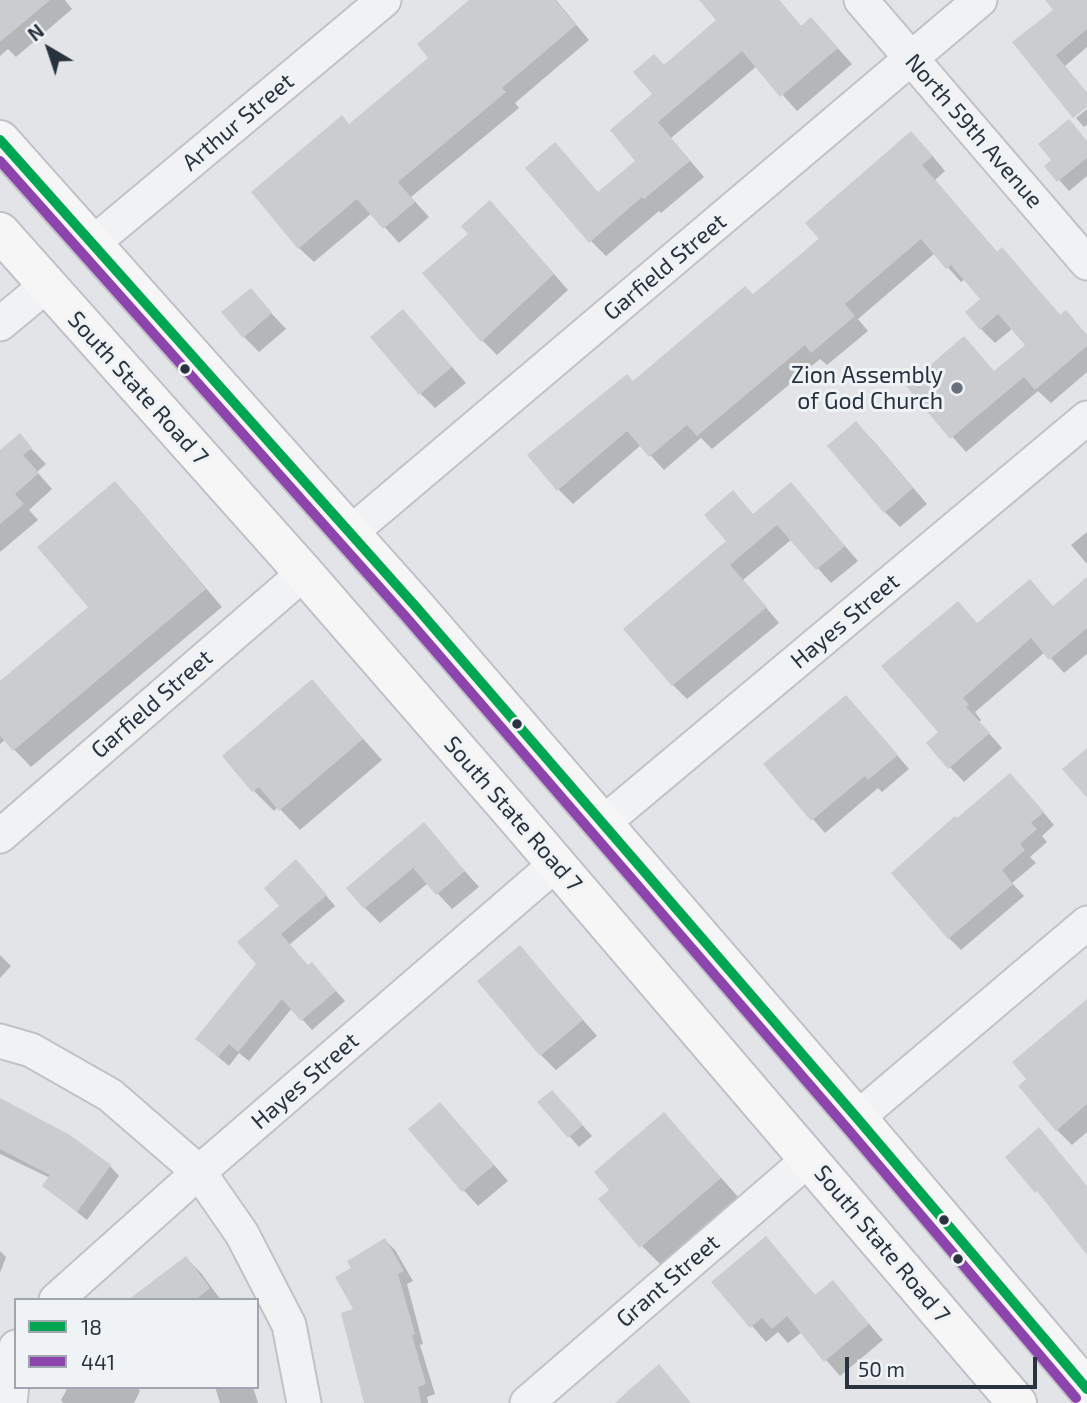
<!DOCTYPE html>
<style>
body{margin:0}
#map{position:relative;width:1087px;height:1403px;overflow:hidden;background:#e2e4e7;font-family:"Exo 2",sans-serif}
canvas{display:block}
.legend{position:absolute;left:14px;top:1298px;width:245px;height:91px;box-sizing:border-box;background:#f0f3f6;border:2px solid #a0a6ad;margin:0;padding:9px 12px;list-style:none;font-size:21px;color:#29333f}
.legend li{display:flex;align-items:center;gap:14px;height:35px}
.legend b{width:35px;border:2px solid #a0a6ad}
.north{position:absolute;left:14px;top:14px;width:70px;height:70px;-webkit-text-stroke:5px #f0f3f6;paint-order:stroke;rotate:321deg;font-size:19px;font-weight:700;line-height:28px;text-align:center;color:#29333f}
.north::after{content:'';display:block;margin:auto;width:24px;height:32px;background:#29333f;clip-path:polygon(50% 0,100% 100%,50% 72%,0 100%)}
.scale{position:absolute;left:845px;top:1357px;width:192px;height:32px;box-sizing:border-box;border:4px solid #29333f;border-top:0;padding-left:9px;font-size:21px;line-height:24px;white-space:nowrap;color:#29333f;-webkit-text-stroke:5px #f0f3f6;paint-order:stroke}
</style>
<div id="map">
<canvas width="1087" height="1403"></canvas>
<ul class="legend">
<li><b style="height:9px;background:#00a651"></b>18</li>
<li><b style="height:9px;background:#8e44ad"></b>441</li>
</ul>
<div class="north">N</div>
<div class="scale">50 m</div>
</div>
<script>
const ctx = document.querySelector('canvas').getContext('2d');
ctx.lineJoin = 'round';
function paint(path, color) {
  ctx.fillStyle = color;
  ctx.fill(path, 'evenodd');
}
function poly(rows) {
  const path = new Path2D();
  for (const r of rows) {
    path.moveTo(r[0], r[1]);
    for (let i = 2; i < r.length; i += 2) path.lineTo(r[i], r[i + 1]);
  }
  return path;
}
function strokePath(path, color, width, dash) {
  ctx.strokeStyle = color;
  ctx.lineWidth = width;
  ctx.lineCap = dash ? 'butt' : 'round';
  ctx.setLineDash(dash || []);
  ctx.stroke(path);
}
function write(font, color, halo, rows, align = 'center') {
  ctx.font = font + ' "Exo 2",sans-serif';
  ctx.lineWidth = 6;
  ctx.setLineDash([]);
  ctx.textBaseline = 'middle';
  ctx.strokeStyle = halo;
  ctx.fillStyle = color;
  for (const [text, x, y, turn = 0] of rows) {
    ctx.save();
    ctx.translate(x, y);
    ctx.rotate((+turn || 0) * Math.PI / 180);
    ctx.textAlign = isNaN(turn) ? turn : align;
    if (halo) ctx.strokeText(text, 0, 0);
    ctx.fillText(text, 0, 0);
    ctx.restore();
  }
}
const shadow = poly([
 [0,0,65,0,72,9,16,57,8,49,0,56],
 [476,0,556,0,589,40,515,103,519,108,411,197,429,217,399,243,372,213,314,262,299,248,431,58],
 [702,0,779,0,802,27,826,35,852,64,797,111,757,66,671,138,704,177,661,213,659,211,606,256,591,241,599,194,638,161,665,66,719,20],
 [1061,0,1087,0,1087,47,1065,66,1087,93,1087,105,1015,42,1055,10],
 [1087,109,1087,125,1084,127,1076,118],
 [1087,142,1087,176,1069,191,1047,166],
 [925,147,945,171,935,180,998,253,1002,249,1061,316,1087,335,1087,372,1051,403,1038,391,966,452,908,387,964,338,995,373,1027,345,1013,328,995,343,981,329,983,299,965,279,961,282,935,253,858,319,868,331,827,365,820,359,712,449,701,438,664,470,641,445,573,504,559,490,529,455,634,383,753,296],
 [505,218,568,290,497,355,482,340],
 [250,290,286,329,259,352,244,337],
 [403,311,466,383,435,408,420,393],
 [19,436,46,464,37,472,52,489,29,510,38,520,0,552,0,452],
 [871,438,927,504,900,527,885,512],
 [115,484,132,501,222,607,31,767,5,740,0,744,0,684,91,607],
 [791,484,858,561,831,583,792,539,743,580,779,623,687,699,673,685,729,542,733,492,754,515],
 [1087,532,1087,564,1071,545],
 [1087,579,1087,654,1064,673,1045,652,975,712,981,720,979,722,1002,748,964,782,928,744,941,733,978,624,1054,607],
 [312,681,382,760,300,830,278,807,274,811,254,791],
 [859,710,909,769,882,792,878,788,825,833,765,764],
 [1022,787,1054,825,1042,836,1047,842,1030,857,1036,863,1012,883,1024,896,961,950,949,938,957,820],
 [424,825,479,887,452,909,428,883,380,923,365,908],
 [306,872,335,906,289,945,309,967,321,974,345,1001,312,1030,292,1008,249,1061,239,1053,229,1066,197,1039,258,964,281,906],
 [520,947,597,1036,556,1070,541,1055],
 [0,955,11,966,0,978],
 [1087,1001,1087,1132,1072,1145,1057,1130,1028,1079],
 [0,1100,110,1166,119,1176,87,1220,44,1186,50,1178,0,1154],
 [562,1102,592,1136,579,1147,540,1103],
 [664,1114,740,1199,662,1266,642,1246,612,1190],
 [455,1120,508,1181,478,1206,410,1130],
 [766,1239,816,1296,833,1282,883,1340,840,1376,802,1332,788,1343,778,1332,766,1342,714,1282],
 [385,1240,395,1250,413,1281,407,1284,423,1344,420,1345,435,1394,427,1397,428,1403,366,1403,353,1268],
 [0,1251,6,1257,0,1273],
 [186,1258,201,1273,221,1300,131,1300],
 [68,1387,137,1387,140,1391,134,1403,63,1403,61,1400],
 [215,1387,253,1387,258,1403,220,1403]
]);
const building = poly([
 [0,0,50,0,0,42],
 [469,0,555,0,576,25,502,88,506,92,398,182,415,202,383,229,357,199,298,249,251,192,342,115,349,124,428,58,417,44],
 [699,0,779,0,801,26,811,17,838,48,780,97,742,51,658,122,690,161,644,199,642,197,589,243,525,168,555,142,598,192,635,161,610,130,652,94,633,72,654,54,664,65,716,20],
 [1045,0,1087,0,1087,29,1056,55,1087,93,1087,107,1073,118,1012,42,1053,10],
 [1069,119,1087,141,1087,158,1057,182,1044,166,1051,160,1038,144],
 [911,131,933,156,922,165,997,252,1002,247,1060,315,1066,310,1087,335,1087,346,1035,390,1024,377,950,439,906,386,964,336,994,371,1025,345,998,314,980,330,965,312,980,299,951,265,946,269,921,239,845,304,855,316,811,353,805,345,697,436,687,425,649,457,627,431,557,491,527,455,627,374,633,381,745,286,753,294,819,239,805,223],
 [490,200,554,274,481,342,422,273,468,234,461,226],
 [251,288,272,313,243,338,221,312],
 [403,309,452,367,419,395,370,337],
 [856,421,913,488,884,513,827,446],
 [20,433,32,448,23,455,39,473,15,494,24,504,0,524,0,450],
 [115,481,206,589,13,751,0,736,0,681,88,607,37,547],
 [791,482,845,546,816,570,777,525,730,565,767,607,672,686,623,629,726,541,704,515,733,490,753,514],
 [1087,577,1087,628,1049,660,1031,638,963,698,969,705,966,707,990,733,948,769,926,743,938,732,881,666,958,601,977,623,1030,579,1053,606],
 [312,679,363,739,279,811,259,787,252,792,222,756],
 [846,695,898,755,868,780,865,776,811,821,763,764],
 [1087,748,1087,798,1062,769],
 [1010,773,1044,812,1031,823,1037,829,1020,844,1025,850,1002,870,1013,884,948,939,891,873,955,816,957,818],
 [424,822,465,871,436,895,413,868,364,909,346,888],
 [296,859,327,895,281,934,308,965,312,962,336,991,301,1021,282,999,238,1052,229,1044,218,1057,195,1039,256,964,237,942,279,906,264,888],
 [520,945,583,1020,540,1056,477,981],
 [1087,999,1087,1104,1056,1131,1018,1086,1026,1079,1012,1062],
 [552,1090,583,1125,568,1138,537,1102],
 [0,1098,70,1135,111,1165,77,1212,42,1186,50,1175,0,1149],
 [440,1102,494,1165,462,1192,408,1129],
 [664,1112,721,1178,640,1248,598,1199,609,1190,594,1172],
 [1039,1127,1087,1186,1087,1255,1037,1191,1035,1193,1005,1157],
 [766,1236,815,1295,833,1280,869,1324,824,1362,787,1316,772,1329,762,1318,750,1328,711,1282],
 [385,1238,404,1271,398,1274,415,1334,412,1335,426,1384,418,1387,421,1403,364,1403,341,1313,353,1309,335,1277,351,1268,347,1261],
 [186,1256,210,1288,195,1300,128,1300],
 [659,1364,691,1403,615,1403,629,1390]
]);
const minor = poly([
 [861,0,1087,263],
 [92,244,384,0],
 [0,324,47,285],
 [349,534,980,0],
 [602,824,1087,418],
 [0,836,304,573],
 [0,1041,31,1050,110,1095,199,1172,242,1234,289,1325,304,1403],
 [857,1118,1087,923],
 [56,1300,199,1172,556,864],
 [10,1403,16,1347],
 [527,1403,809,1159]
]);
const major = poly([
 [0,140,416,607,857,1118,1087,1389],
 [0,232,304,573,510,810,1017,1403]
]);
const bus1 = poly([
 [0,140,416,607,857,1118,1087,1389]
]);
const bus2 = poly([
 [0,161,405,616,846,1127,1076,1398]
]);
const markers = [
 [185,369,6,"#29333f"],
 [957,388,7,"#6a717a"],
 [517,724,6,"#29333f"],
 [944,1220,6,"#29333f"],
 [958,1259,6,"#29333f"]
];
const streetNames = [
 ["Arthur Street",238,122,-40],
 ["North 59th Avenue",974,131,49],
 ["Garfield Street",665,267,-40],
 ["South State Road 7",138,388,48],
 ["Hayes Street",845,621,-40],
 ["Garfield Street",152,704,-41],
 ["South State Road 7",513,814,49],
 ["Hayes Street",305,1081,-41],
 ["South State Road 7",882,1244,50],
 ["Grant Street",668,1281,-41]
];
const poiNames = [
 ["Zion Assembly",943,375],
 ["of God Church",943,401]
];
paint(shadow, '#0003');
paint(building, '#cacccf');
strokePath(minor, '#c0c2c5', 37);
strokePath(major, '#bec1c5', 42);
strokePath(minor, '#f1f2f4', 33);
strokePath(major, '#f6f6f6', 38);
strokePath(bus1, '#00a651', 10);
strokePath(bus2, '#8e44ad', 10);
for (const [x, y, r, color] of markers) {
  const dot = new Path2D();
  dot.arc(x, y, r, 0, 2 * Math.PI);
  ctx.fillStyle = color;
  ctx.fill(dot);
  strokePath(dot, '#f0f3f6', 2.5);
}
write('23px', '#29333f', '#f0f3f6', streetNames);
write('23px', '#29333f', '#f0f3f6', poiNames, 'right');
</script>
